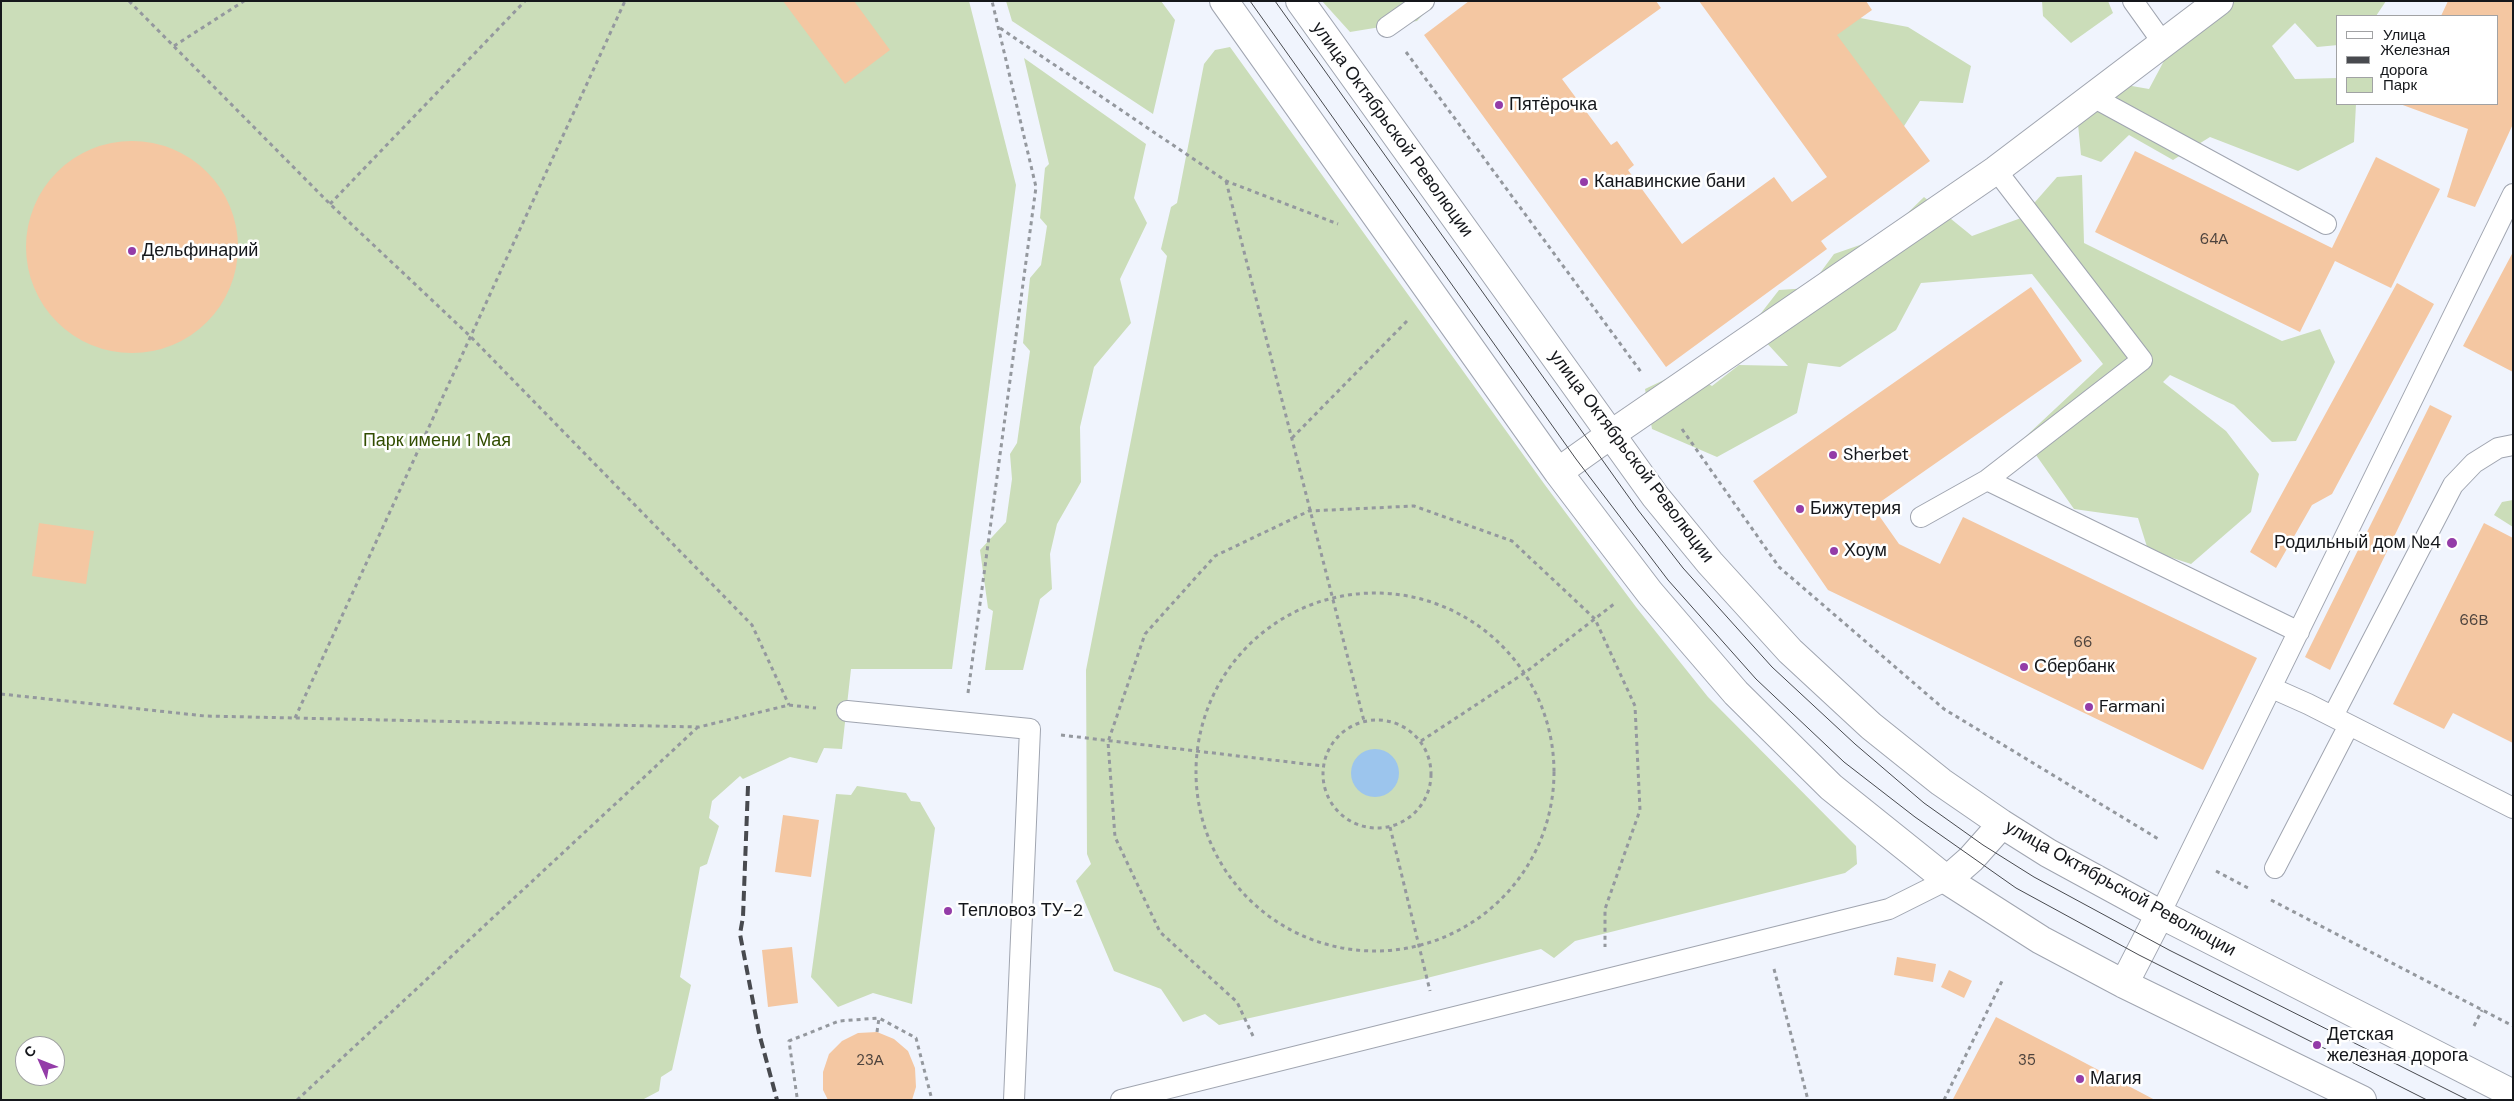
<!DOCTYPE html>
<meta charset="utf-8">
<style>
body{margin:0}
#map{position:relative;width:2514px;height:1101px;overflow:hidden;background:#f0f4fd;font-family:"DM Sans",sans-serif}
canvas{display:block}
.frame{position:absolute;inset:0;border:2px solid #15171b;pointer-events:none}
.legend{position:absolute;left:2336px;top:15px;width:162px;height:90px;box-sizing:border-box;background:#fff;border:1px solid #a1a2a4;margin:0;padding:6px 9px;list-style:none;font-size:15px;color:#15171b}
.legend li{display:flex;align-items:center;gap:10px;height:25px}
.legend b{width:25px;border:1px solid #a1a2a4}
.north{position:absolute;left:15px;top:1036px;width:50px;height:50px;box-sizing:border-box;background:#fff;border:1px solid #a1a2a4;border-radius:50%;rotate:314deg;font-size:14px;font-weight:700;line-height:20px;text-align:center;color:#15171b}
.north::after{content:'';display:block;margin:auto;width:18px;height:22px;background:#943ca8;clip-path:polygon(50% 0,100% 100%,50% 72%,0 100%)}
</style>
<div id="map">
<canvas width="2514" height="1101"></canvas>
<div class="frame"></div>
<ul class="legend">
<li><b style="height:6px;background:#fff"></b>Улица</li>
<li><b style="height:6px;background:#484a4f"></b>Железная дорога</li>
<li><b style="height:14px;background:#cbddb9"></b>Парк</li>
</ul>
<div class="north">С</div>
</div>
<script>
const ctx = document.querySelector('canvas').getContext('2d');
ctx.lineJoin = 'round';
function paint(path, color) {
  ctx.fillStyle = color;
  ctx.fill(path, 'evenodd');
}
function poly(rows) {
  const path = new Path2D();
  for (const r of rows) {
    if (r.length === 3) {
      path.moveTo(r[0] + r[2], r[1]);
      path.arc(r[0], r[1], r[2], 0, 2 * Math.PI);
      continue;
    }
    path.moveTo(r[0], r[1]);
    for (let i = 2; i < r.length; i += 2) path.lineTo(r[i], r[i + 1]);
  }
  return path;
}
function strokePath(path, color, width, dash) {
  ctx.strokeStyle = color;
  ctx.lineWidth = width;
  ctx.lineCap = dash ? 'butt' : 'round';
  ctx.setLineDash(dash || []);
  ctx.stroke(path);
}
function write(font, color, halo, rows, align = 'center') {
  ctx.font = font + ' "DM Sans",sans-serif';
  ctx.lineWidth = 5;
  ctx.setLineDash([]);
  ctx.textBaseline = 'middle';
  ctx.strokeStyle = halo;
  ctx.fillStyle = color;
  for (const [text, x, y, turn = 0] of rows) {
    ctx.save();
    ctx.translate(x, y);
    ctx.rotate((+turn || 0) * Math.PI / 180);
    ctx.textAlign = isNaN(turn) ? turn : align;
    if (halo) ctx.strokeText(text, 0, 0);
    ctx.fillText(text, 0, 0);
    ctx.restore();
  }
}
const green = poly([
 [1,1,969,1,1016,185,952,669,851,669,842,749,824,748,817,763,790,757,743,779,740,776,712,801,709,818,719,826,707,864,700,867,680,977,691,985,672,1070,661,1077,659,1091,642,1100,1,1100],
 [25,1046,55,1046,55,1076,25,1076],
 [1006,1,1161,1,1175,20,1153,114,1012,21],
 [1322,1,1436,1,1417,21,1350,32],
 [2042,1,2108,1,2113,13,2071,43,2043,16],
 [2234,1,2386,1,2376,16,2338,16,2338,45,2317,47,2295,23,2272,46,2295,79,2338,78,2338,104,2356,104,2354,142,2298,171,2210,137,2173,160,2129,135,2101,162,2081,155,2078,124,2126,85,2149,89,2165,59],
 [1839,14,1908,27,1971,66,1963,103,1920,101,1899,134,1815,34],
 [1230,47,1545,485,1636,607,1708,697,1856,846,1857,864,1845,873,1575,941,1554,958,1541,949,1427,978,1219,1025,1205,1014,1183,1022,1161,989,1114,971,1076,881,1091,864,1087,854,1086,670,1167,256,1161,249,1171,207,1177,203,1204,64,1215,50],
 [1024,58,1146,144,1134,198,1147,223,1120,279,1131,323,1094,367,1080,427,1081,482,1057,524,1050,554,1052,589,1040,599,1023,670,985,670,993,611,988,608,980,550,1006,522,1012,479,1010,454,1017,443,1030,351,1023,343,1030,278,1041,265,1047,226,1040,218,1045,168,1049,164],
 [2082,175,2084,243,2282,341,2320,329,2335,362,2296,441,2272,442,2234,405,2170,375,2163,382,2226,431,2259,474,2251,512,2191,564,2148,550,2138,518,2074,509,2024,438,2103,364,2032,274,1921,283,1896,330,1840,367,1808,363,1797,413,1717,457,1652,429,1645,389,1685,370,1712,386,1739,365,1788,366,1751,326,1779,290,1809,288,1834,254,1883,237,1924,197,1972,236,2021,218,2057,177],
 [2513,500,2513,527,2494,515,2502,502],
 [857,786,906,793,911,801,920,802,935,828,912,1004,873,993,838,1007,811,977,836,794,851,795]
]);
const water = poly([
 [1375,773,24]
]);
const building = poly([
 [783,1,854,1,890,50,845,84],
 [1469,1,1656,1,1661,8,1562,79,1611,145,1617,141,1634,165,1628,170,1682,244,1774,177,1792,202,1827,177,1699,1,1866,1,1872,10,1837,35,1930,161,1821,241,1827,249,1666,367,1424,35],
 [2448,1,2513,1,2513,124,2475,207,2447,197,2468,129,2400,104,2498,104,2498,16,2441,16],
 [132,247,106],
 [2135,151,2332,248,2376,157,2440,189,2391,288,2335,261,2300,332,2095,232],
 [2513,252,2513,372,2463,346],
 [2397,283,2434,304,2332,494,2312,505,2276,568,2250,552],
 [2031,287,2082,361,1873,507,1899,544,1940,564,1963,517,2257,658,2203,770,1828,590,1753,481],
 [2430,405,2452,416,2330,670,2305,657],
 [39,523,94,531,86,584,32,576],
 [2484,523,2513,538,2513,743,2453,713,2444,729,2393,704],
 [783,815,819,820,811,877,775,872],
 [792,947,798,1003,768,1007,762,950],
 [1897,957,1936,964,1933,982,1894,975],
 [1949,970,1972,981,1964,998,1941,987],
 [1996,1017,2070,1055,2155,1100,1955,1100,1953,1099],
 [877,1032,894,1039,908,1051,915,1068,916,1087,912,1100,828,1100,823,1090,823,1072,829,1054,842,1041,858,1033]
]);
const path = poly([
 [129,1,330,204,470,336,752,625,789,705],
 [1000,28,1226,181,1338,224],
 [174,46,244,1],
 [1406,52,1641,372],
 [1226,181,1364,721],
 [330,204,525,1],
 [1682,429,1779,567,1944,709,2160,840],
 [1292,438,1407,321],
 [1375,772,179],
 [968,693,1036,187,992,1],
 [1,694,205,716,699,727,789,705,816,708],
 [295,718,625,1],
 [1377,774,54],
 [1061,735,1323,766],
 [1421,741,1526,672,1614,604],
 [1390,827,1430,991],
 [2216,871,2250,889],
 [2271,900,2513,1026],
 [1774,969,1808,1100],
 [2474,1026,2482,1010],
 [877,1032,879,1018,916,1038,932,1100],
 [1253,1036,1237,1002,1160,932,1115,837,1108,742,1145,634,1215,556,1309,511,1414,506,1512,541,1595,619,1635,706,1640,810,1605,909,1605,947],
 [797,1097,789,1041,839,1021,879,1018],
 [297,1100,698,727],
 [1944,1100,2003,979]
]);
const service = poly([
 [2133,1,2163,43],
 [1387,27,1424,1],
 [2093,97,2326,224],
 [1987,480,2299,632],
 [1921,517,1987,480,2142,360,1996,170],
 [2272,688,2308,704,2513,808],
 [847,711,1030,729,1014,1100],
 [2333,716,2453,485,2474,463,2498,448,2513,445],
 [2275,868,2349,725],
 [2160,914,2513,194],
 [1121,1100,1889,909,1947,880]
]);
const minor = poly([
 [1610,435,1996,170,2219,1]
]);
const secondary = poly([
 [1224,1,1558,472,1608,538,1650,593,1736,693,1831,787,1947,880,2041,940,2124,984,2362,1100],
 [1300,1,1655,496,1710,563,1790,651,1871,726,1941,782,2002,824,2048,853,2160,914,2513,1094],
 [1558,472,1610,435],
 [1947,880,1971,859,2002,824],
 [2124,984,2160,914]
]);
const tram = poly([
 [1250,1,1576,459,1668,580,1756,679,1844,762,1915,817,2016,888,2139,955,2427,1100],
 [1275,1,1638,510,1683,568,1772,667,1855,744,1924,803,1983,845,2034,877,2169,950,2468,1100]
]);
const rail = poly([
 [748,786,743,917,740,934,759,1033,777,1100]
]);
const markers = [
 [1499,105,5,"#943ca8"],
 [1584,182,5,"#943ca8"],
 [132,251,5,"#943ca8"],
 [1833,455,5,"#943ca8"],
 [1800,509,5,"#943ca8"],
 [2452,543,6,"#943ca8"],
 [1834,551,5,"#943ca8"],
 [2024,667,5,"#943ca8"],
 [2089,707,5,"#943ca8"],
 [948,911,5,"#943ca8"],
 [2317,1045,5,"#943ca8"],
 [2080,1079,5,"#943ca8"]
];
const numberNames = [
 ["64А",2214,240],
 ["66В",2474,621],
 ["66",2083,643],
 ["23А",870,1061],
 ["35",2027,1061]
];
const poiNames = [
 ["Пятёрочка",1509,105],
 ["Канавинские бани",1594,182],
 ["Дельфинарий",142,251],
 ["Sherbet",1843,455],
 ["Бижутерия",1810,509],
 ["Родильный дом №4",2441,543,"right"],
 ["Хоум",1844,551],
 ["Сбербанк",2034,667],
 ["Farmani",2099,707],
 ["Тепловоз ТУ-2",958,911],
 ["Детская",2327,1035],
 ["железная дорога",2327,1056],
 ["Магия",2090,1079]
];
const streetNames = [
 ["улица Октябрьской Революции",1392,130,54],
 ["улица Октябрьской Революции",1631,457,53],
 ["улица Октябрьской Революции",2120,889,29]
];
const parkNames = [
 ["Парк имени 1 Мая",437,441]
];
paint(green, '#cbddb9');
paint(water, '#9cc5ed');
paint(building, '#f4c7a2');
strokePath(service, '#a0a5b0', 22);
strokePath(minor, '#a0a5b0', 30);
strokePath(secondary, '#a0a5b0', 30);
strokePath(path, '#94989e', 3, [4, 4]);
strokePath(service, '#fff', 20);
strokePath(minor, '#fff', 28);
strokePath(secondary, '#fff', 28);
strokePath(tram, '#484a4f', 1);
strokePath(rail, '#484a4f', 4, [10, 5]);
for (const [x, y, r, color] of markers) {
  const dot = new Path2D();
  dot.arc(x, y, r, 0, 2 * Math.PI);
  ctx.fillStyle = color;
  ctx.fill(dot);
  strokePath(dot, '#fff', 2);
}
write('15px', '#4d433d', null, numberNames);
write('18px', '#15171b', '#fff', poiNames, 'left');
write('18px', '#15171b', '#fff', streetNames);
write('18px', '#324d01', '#fff', parkNames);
</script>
